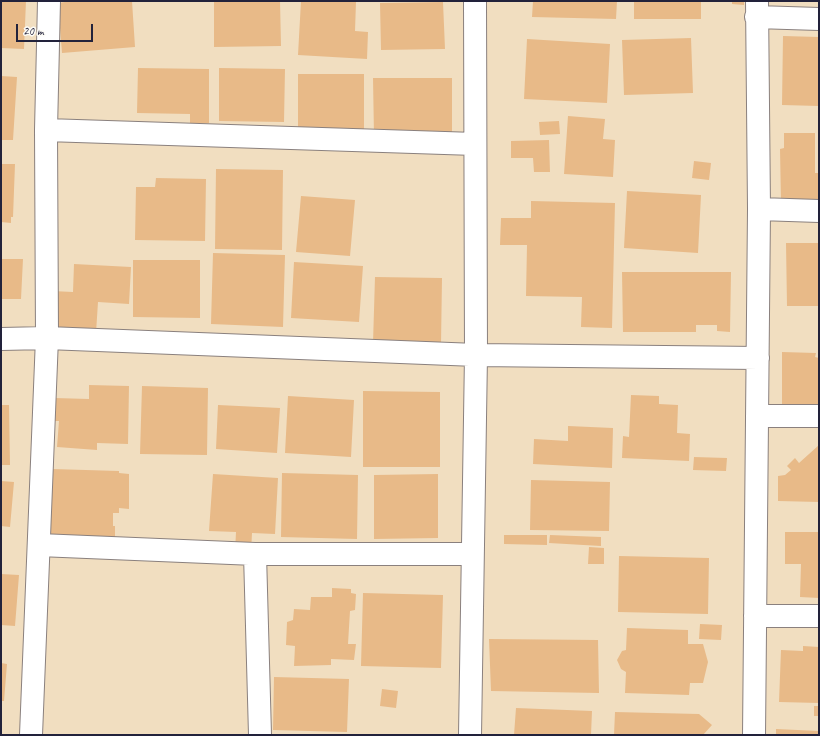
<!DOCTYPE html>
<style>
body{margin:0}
#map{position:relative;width:820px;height:736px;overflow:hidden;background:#f1dec0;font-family:Caveat,sans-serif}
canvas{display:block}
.frame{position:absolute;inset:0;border:2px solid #22223b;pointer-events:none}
.scale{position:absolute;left:16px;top:24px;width:77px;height:18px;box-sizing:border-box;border:2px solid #22223b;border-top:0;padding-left:5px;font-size:12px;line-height:14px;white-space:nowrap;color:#22223b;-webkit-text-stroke:3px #fdfcf7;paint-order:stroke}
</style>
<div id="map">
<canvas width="820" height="736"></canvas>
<div class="frame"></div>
<div class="scale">20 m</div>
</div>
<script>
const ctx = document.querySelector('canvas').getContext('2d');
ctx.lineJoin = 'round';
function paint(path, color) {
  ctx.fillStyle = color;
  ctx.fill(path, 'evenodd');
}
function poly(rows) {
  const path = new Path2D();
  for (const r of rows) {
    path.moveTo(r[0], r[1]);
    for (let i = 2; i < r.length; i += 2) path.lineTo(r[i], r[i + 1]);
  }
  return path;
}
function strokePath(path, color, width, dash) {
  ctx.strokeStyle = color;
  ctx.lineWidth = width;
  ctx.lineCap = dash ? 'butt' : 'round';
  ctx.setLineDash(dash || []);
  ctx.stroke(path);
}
const building = poly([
 [1,1,26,1,24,49,1,48],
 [72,1,132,1,135,47,62,53,58,3],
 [214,1,280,1,281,46,214,47],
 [301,1,356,2,355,31,368,32,367,59,298,55],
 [533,1,617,1,616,19,532,17],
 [634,1,701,1,701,19,634,19],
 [732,1,744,1,744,5,732,4],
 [443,2,445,49,381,50,380,3],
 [783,36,819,37,819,106,782,105],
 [691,38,693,93,624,95,622,40],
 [527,39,610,44,607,103,524,99],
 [138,68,209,69,209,123,190,123,190,114,137,113],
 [219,68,285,69,284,122,219,121],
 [298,74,364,74,364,132,298,132],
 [1,76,17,77,13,140,1,140],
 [373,78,452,78,452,136,374,136],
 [568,116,605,119,603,139,615,140,613,177,564,174],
 [559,121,560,134,540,135,539,122],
 [784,133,815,133,815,173,819,173,819,203,781,203,780,149,784,148],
 [549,140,550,172,534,172,533,158,511,158,511,141],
 [694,161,711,163,709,180,692,178],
 [1,164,15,164,13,217,11,217,11,223,1,222],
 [216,169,283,170,282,250,215,249],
 [156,178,206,179,205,241,135,240,136,187,155,187],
 [627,191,701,195,698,253,624,248],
 [301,196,355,200,350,256,296,252],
 [531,201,615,203,612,328,581,327,582,297,526,296,527,245,500,245,501,218,531,218],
 [786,243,819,243,819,306,787,306],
 [213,253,285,255,283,327,211,324],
 [1,259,23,259,21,299,1,299],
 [133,260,200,260,200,318,133,317],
 [294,262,363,266,359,322,291,318],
 [74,264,131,267,129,304,98,302,96,333,50,331,52,291,73,292],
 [622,272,731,272,730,332,717,331,717,325,696,325,696,332,623,332],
 [375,277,442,278,441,344,373,343],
 [782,352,816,353,815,357,819,358,819,404,782,404],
 [89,385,129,386,128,444,97,443,97,450,57,447,59,421,53,421,54,398,89,399],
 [142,386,208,388,207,455,140,454],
 [363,391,440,392,440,467,363,467],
 [631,395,659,396,659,404,678,405,677,433,690,434,689,461,622,458,623,436,629,437],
 [288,396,354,400,351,457,285,453],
 [1,405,9,405,10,465,1,465],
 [218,405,280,408,277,453,216,449],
 [568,426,613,428,612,468,533,464,534,439,568,441],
 [819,445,819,502,778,501,778,476,785,475,791,470,787,466,795,458,799,463],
 [694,457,727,458,726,471,693,470],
 [52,469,119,471,119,473,129,474,129,509,119,508,119,513,113,513,113,526,115,526,115,543,47,541],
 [282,473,358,475,357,539,281,537],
 [213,474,278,478,275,534,252,533,251,553,235,552,236,532,209,531],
 [438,474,438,538,374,539,374,475],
 [531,480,610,482,609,531,530,530],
 [1,481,14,482,10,527,1,526],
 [785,532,819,532,819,598,800,597,801,564,785,564],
 [504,535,547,535,547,545,504,544],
 [550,535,601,537,601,546,549,543],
 [589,547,604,548,604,564,588,564],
 [619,556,709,558,708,614,618,612],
 [1,574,19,575,15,626,1,625],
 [332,588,351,589,351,593,356,594,355,610,350,611,348,644,356,644,354,660,331,659,331,665,294,666,295,646,286,645,287,622,293,620,294,609,310,610,311,597,332,597],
 [363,593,443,595,441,668,361,666],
 [700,624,722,625,721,640,699,639],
 [627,628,688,630,688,644,703,644,708,662,703,683,690,683,689,695,625,693,626,672,621,669,617,660,622,651,626,650],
 [489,639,598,640,599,693,491,691],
 [803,646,819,647,819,703,779,702,781,650,803,651],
 [1,663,7,664,4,701,1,701],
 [274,677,349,679,347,732,273,730],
 [382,689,398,691,396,708,380,706],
 [814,706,819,706,819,716,814,716],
 [516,708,592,711,591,735,514,735],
 [615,712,699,714,712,725,703,735,614,735],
 [776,729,819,731,819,735,776,735]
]);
const minor = poly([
 [756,17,819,19],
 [46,130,475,144],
 [759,209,819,211],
 [1,339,47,338,476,355,758,358],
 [757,416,819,416],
 [39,545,255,554,472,554],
 [255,554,260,735],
 [755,616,819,616],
 [31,735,47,338,46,130,49,1],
 [470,735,476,355,475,1],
 [754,735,759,209,757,1]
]);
paint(building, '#e8ba88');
strokePath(minor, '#8a807e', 24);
strokePath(minor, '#fff', 22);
</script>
